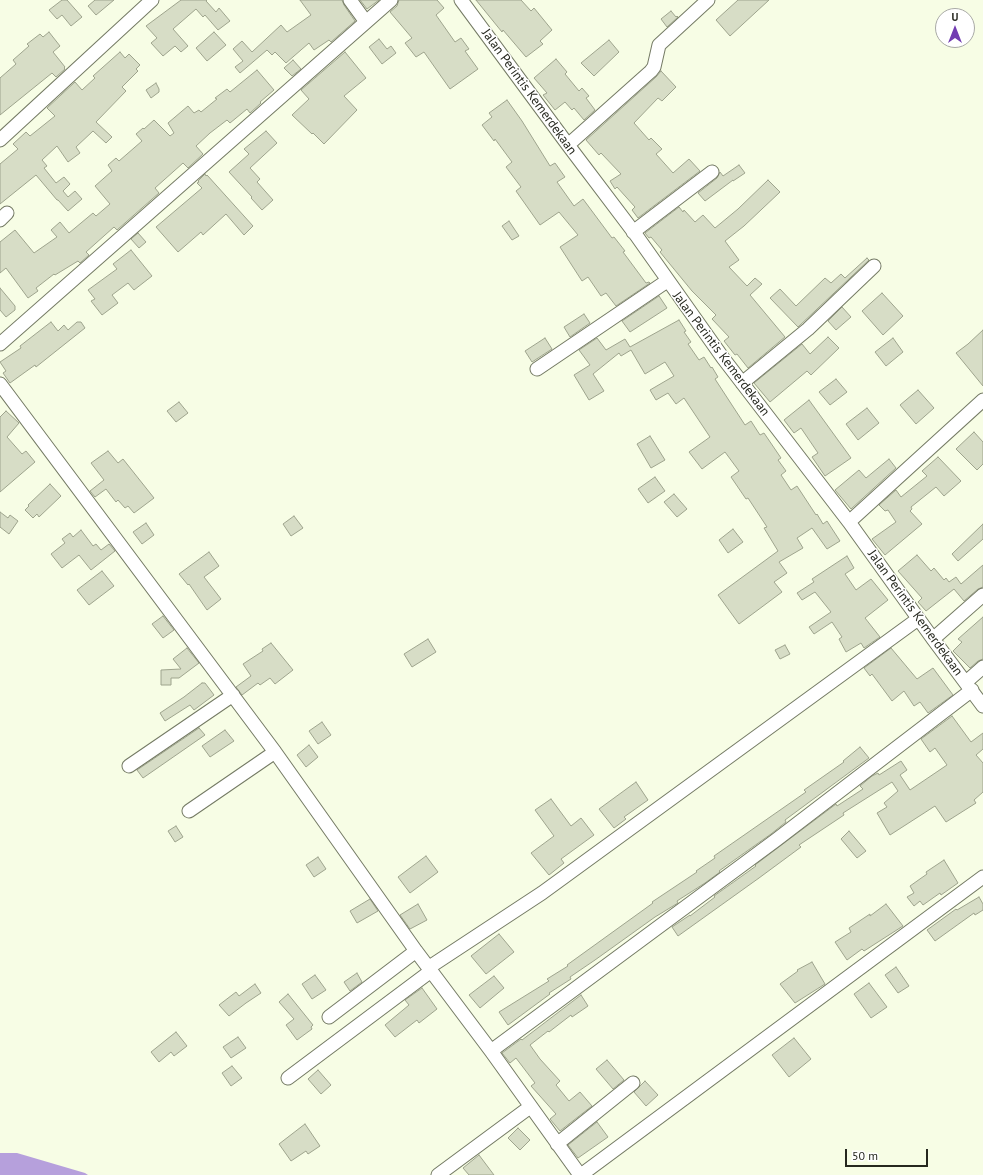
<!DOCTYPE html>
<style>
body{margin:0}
#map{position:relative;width:983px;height:1175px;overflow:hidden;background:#f7fde5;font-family:"PT Sans",sans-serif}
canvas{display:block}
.north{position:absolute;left:935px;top:8px;width:40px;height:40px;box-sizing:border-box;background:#fff;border:1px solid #a8a9a5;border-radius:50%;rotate:0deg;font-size:11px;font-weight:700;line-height:16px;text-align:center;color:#26281f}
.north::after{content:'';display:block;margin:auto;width:14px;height:18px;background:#723cb2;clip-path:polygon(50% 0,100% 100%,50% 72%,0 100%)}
.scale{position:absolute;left:845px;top:1149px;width:83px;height:18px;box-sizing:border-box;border:2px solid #26281f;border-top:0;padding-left:5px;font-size:12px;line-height:14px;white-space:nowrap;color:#26281f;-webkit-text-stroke:3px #fff;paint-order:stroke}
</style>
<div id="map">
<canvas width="983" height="1175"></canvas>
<div class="north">U</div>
<div class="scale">50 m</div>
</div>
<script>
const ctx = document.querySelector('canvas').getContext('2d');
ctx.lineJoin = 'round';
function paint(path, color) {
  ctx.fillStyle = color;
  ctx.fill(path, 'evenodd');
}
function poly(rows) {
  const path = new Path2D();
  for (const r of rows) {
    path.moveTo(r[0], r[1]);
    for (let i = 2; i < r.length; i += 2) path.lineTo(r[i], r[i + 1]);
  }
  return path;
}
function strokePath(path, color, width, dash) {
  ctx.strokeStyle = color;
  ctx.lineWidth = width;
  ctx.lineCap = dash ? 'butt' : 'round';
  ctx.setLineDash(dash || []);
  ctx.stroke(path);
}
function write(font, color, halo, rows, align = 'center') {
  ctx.font = font + ' "PT Sans",sans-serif';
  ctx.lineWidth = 3;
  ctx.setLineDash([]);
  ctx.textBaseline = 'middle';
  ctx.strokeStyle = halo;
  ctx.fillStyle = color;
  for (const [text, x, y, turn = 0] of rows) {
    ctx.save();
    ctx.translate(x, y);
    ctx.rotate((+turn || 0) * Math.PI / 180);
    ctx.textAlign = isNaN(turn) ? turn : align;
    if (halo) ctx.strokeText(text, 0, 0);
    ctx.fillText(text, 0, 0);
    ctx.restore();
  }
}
const water = poly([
 [0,1153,17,1153,85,1173,88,1175,0,1175]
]);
const building = poly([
 [62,0,67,0,82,17,71,26,62,15,57,19,49,10,62,0],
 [95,0,114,0,96,15,88,6,95,0],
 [181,0,207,0,206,1,216,12,219,8,230,21,218,30,205,15,203,17,196,9,173,29,188,46,181,52,175,46,163,56,151,43,157,38,146,26,181,0],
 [300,0,342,0,344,5,355,21,331,42,329,40,314,50,309,43,286,63,275,52,272,55,267,50,240,73,235,67,243,61,233,49,242,41,252,52,281,25,287,32,311,15,300,0],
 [360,0,379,0,367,9,360,0],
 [399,0,437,0,444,8,436,15,455,42,461,38,469,49,465,51,478,69,450,89,424,52,416,57,405,43,412,38,390,12,397,6,399,0],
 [476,0,521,0,531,11,534,8,552,30,540,41,543,44,526,57,503,30,502,32,476,0],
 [738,0,769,0,730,36,716,20,738,0],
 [671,11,676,17,677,16,678,17,667,27,661,19,671,11],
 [49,32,60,46,53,52,65,67,64,68,65,69,56,77,52,73,0,115,0,78,16,64,13,60,29,46,27,44,40,34,43,37,49,32],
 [214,32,226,45,207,61,196,48,214,32],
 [379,39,387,49,391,46,396,53,382,64,369,47,379,39],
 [609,40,619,52,594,76,581,63,609,40],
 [120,52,125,58,129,54,140,65,136,69,138,71,122,87,126,91,96,122,112,137,106,143,93,131,76,147,80,153,68,162,57,146,42,160,47,166,44,168,56,183,64,177,70,184,63,191,68,197,75,191,82,199,68,211,58,200,57,200,36,175,0,204,0,164,18,149,13,144,26,132,30,136,55,116,47,108,75,82,82,90,95,78,93,76,120,52],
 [345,52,366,78,344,96,357,110,324,144,313,133,312,134,292,115,309,99,301,90,345,52],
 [556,59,567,72,565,74,579,91,582,88,589,96,586,98,595,110,584,120,574,108,572,110,565,102,555,110,543,95,547,93,534,78,556,59],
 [293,60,301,69,292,76,284,68,293,60],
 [257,70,274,90,260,102,261,103,250,113,247,109,230,123,227,120,210,133,196,146,203,154,188,168,183,163,155,188,159,193,117,230,114,227,86,252,89,255,80,263,78,261,55,275,54,274,36,288,38,291,28,298,6,268,0,273,0,242,15,230,34,253,57,237,51,230,60,222,69,233,93,213,96,216,110,204,95,186,112,171,108,165,116,158,119,161,142,141,136,134,143,128,144,129,154,120,170,136,174,133,168,123,188,106,194,113,199,110,201,112,217,99,215,98,227,89,230,92,257,70],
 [661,71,676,87,662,101,658,98,634,123,649,140,651,138,662,149,656,154,673,173,689,159,700,171,638,218,632,210,635,207,617,187,615,189,610,181,621,174,601,153,599,155,586,140,656,77,661,71],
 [156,83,159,89,159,92,151,98,146,90,156,83],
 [507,100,522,121,550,166,555,163,565,177,557,182,574,206,583,199,612,238,614,237,625,251,623,252,646,283,649,282,650,283,616,306,606,293,601,296,588,277,582,281,560,247,578,235,559,212,540,225,516,191,521,187,506,167,512,162,495,139,494,141,482,125,492,117,489,113,507,100],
 [266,131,277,143,250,168,260,179,257,182,273,200,262,210,251,198,252,197,229,172,249,154,244,149,266,131],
 [739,165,745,173,733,181,733,180,705,201,698,193,717,178,720,172,723,176,739,165],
 [205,174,206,176,207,175,253,226,244,235,226,214,203,235,201,232,178,252,156,227,202,188,197,183,199,182,198,181,205,174],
 [768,180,780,192,744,226,725,241,739,260,729,267,747,286,755,278,762,284,750,295,785,337,748,368,737,354,735,355,724,341,729,337,712,319,716,315,692,291,660,252,662,250,651,237,649,238,645,233,679,207,683,212,684,210,695,222,703,215,715,228,738,209,768,180],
 [509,221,519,236,512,240,502,226,509,221],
 [138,233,146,242,139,248,131,239,138,233],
 [131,250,152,276,134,290,128,283,112,295,118,303,102,315,91,301,95,299,88,290,117,269,113,264,131,250],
 [867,258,869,260,798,327,770,298,780,289,796,306,825,278,831,283,841,274,845,278,867,258],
 [0,288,15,306,15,310,6,317,0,310,0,288],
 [882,293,903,316,883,335,862,311,882,293],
 [659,296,667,308,630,332,622,321,659,296],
 [842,307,851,317,836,330,828,321,842,307],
 [584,314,590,323,570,337,564,327,584,314],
 [679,320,686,331,684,332,691,342,688,344,699,360,704,357,711,368,712,367,718,377,715,379,745,425,751,421,760,435,764,433,781,458,778,460,786,471,781,475,791,490,797,486,816,515,817,514,823,524,827,521,840,541,827,549,812,528,797,538,803,548,779,562,787,573,774,582,782,592,739,624,718,595,778,551,764,528,767,527,748,498,746,499,731,477,739,471,725,452,702,469,689,452,710,437,684,398,676,404,668,393,656,400,650,390,674,376,665,362,645,374,631,350,621,356,619,353,593,374,604,391,589,400,574,375,590,365,579,350,597,338,606,350,625,339,630,347,679,320],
 [51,322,58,331,64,325,68,330,77,322,81,322,85,328,36,367,35,365,10,383,3,373,6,371,0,362,21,348,20,346,51,322],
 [983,330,983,386,956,353,968,344,983,330],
 [828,337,839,348,811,375,807,371,770,402,754,383,802,344,810,354,828,337],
 [545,338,552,349,532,362,525,351,545,338],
 [893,338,903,352,886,366,875,352,893,338],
 [836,379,847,392,830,405,819,392,836,379],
 [918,390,934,408,916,424,900,405,918,390],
 [809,400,851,458,825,476,812,457,818,453,801,428,794,433,784,420,809,400],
 [179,402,188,413,176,422,167,411,179,402],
 [867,408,879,423,858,440,846,424,867,408],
 [6,411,19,423,7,437,22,454,26,451,35,462,0,492,0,417,6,411],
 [974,432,983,442,983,464,977,470,956,449,974,432],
 [650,436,665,460,651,468,637,444,650,436],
 [108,451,118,463,123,459,154,498,134,513,128,506,125,508,118,500,116,502,106,489,95,497,90,491,104,480,91,463,108,451],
 [938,457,961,481,944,496,936,487,911,507,912,509,910,511,922,524,885,555,872,539,896,522,888,510,885,511,879,505,896,490,901,497,927,476,922,471,938,457],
 [889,459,896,468,851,509,835,490,859,470,866,478,889,459],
 [655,477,665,491,648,503,638,489,655,477],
 [50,484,61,496,39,517,37,514,33,518,25,510,29,506,28,505,50,484],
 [674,494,687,509,677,517,664,502,674,494],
 [0,512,8,518,10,515,18,521,9,534,0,527,0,512],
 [294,516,303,528,291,536,283,524,294,516],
 [146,523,154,535,142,544,133,532,146,523],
 [983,524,983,539,958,561,952,554,983,524],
 [733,529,743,542,728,553,719,540,733,529],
 [81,530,93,546,96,544,101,550,109,544,115,551,91,570,79,555,62,568,51,554,65,543,62,539,70,533,73,537,81,530],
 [209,552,219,566,204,577,221,599,207,610,189,584,188,585,179,574,209,552],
 [917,555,931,571,934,568,944,580,946,578,949,582,956,577,961,584,983,565,983,587,978,589,964,601,954,589,926,611,918,602,922,598,898,571,917,555],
 [847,556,854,568,845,574,856,590,871,579,888,600,865,618,880,637,864,648,861,643,846,652,839,639,842,637,832,622,814,634,809,627,831,612,815,592,802,600,797,593,814,582,812,579,847,556],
 [102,571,114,586,89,605,77,590,102,571],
 [163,616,174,630,163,638,152,624,163,616],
 [983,617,983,659,978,661,970,668,953,651,962,642,958,639,983,617],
 [428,639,436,652,412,667,404,654,428,639],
 [271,643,293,670,275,684,270,678,260,685,258,683,242,695,236,687,251,676,243,664,263,651,262,649,271,643],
 [785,645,790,654,780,659,775,650,785,645],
 [187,648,199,663,179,678,171,678,171,685,161,685,161,670,181,669,173,659,187,648],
 [891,648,917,679,933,668,953,695,928,713,920,702,914,706,904,691,892,701,872,674,870,676,864,668,891,648],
 [202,683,205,683,214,695,194,710,190,705,165,721,160,713,184,697,202,683],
 [952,716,971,742,983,733,983,749,976,755,983,763,983,792,974,800,976,803,946,822,935,806,890,835,877,813,887,807,884,803,898,791,892,782,843,813,844,815,799,845,801,847,759,878,678,936,672,927,690,915,690,916,715,897,714,896,756,866,755,865,836,804,837,806,863,789,860,786,872,776,878,773,879,775,901,761,907,770,900,775,910,790,947,765,935,748,930,752,921,739,952,716],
 [322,722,331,735,318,744,309,731,322,722],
 [199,728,205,735,143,778,137,770,199,728],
 [225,730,234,741,210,757,202,746,225,730],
 [309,745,318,757,306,767,297,755,309,745],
 [860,747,869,758,785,820,786,822,771,834,719,871,720,872,705,883,677,901,678,903,655,917,595,960,570,977,571,979,549,993,550,994,508,1025,499,1012,549,981,547,979,568,966,567,965,653,903,652,902,697,872,696,871,715,858,714,856,806,792,804,790,844,762,843,761,860,747],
 [636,782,648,800,624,817,626,819,614,828,599,809,636,782],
 [551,799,571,826,581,818,594,835,561,859,564,863,549,875,531,853,554,836,535,810,551,799],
 [176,826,183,837,175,842,168,831,176,826],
 [849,831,866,851,857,858,841,839,849,831],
 [426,856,438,872,410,893,398,877,426,856],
 [318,857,326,869,314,877,306,865,318,857],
 [944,860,958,883,941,895,940,893,923,905,920,901,914,906,907,897,914,893,910,886,927,874,926,872,944,860],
 [979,897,983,904,983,910,975,915,974,913,935,941,927,930,956,909,957,910,979,897],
 [370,899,378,911,357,923,350,911,370,899],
 [418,904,427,920,410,929,400,915,418,904],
 [886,904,903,926,864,951,862,949,847,960,835,942,851,932,849,928,870,914,870,916,886,904],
 [499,934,514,952,486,974,471,956,499,934],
 [812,962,825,984,795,1003,780,984,798,971,797,970,812,962],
 [896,967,909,986,898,993,885,975,896,967],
 [357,973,362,982,350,991,344,982,357,973],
 [315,975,326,990,312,999,302,984,315,975],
 [494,976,504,988,480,1008,469,995,494,976],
 [869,983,887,1007,871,1018,854,994,869,983],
 [255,984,261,993,246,1003,229,1016,219,1005,236,992,239,996,255,984],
 [422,988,437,1009,419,1023,417,1020,395,1037,385,1025,409,1005,405,1000,422,988],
 [288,994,313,1025,311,1027,312,1029,297,1040,286,1025,294,1019,279,1002,288,994],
 [581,995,588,1006,572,1017,571,1015,549,1032,548,1031,530,1045,540,1059,560,1081,556,1085,569,1101,580,1092,592,1106,560,1131,550,1119,556,1114,531,1086,535,1083,516,1058,510,1063,502,1053,521,1039,522,1040,581,995],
 [176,1032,187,1046,174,1056,171,1052,159,1062,151,1052,176,1032],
 [238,1037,246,1048,231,1058,223,1047,238,1037],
 [794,1038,811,1059,789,1077,772,1055,794,1038],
 [607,1060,624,1080,613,1089,596,1069,607,1060],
 [232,1066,242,1078,231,1086,222,1073,232,1066],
 [318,1070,331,1085,321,1094,308,1079,318,1070],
 [645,1081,658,1095,646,1106,634,1092,645,1081],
 [597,1122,608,1137,578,1158,568,1145,597,1122],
 [305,1124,320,1146,308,1154,306,1151,291,1161,279,1144,305,1124],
 [518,1128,530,1140,520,1150,508,1138,518,1128],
 [479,1155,494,1175,469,1175,463,1168,479,1155]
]);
const minor = poly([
 [350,0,366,22],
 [461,0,568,145,636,235,723,358,849,522,933,639,983,706],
 [0,140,152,0],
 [568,145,651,71,654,67,659,45,708,0],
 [0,220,7,213],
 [633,232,712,172],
 [0,344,391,0],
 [537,369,667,281],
 [742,383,808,329,874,266],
 [0,384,275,752,416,951,491,1051,580,1175],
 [849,522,983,400],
 [933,639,983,595],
 [966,682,983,667],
 [129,766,233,695],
 [189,811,275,752],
 [428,968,542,893,918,619],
 [329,1017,416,951],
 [491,1051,776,840,972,690],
 [288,1078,431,971],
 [557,1144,633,1083],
 [438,1175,530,1107],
 [581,1175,983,877]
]);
const streetNames = [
 ["Jalan Perintis Kemerdekaan",529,92,54],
 ["Jalan Perintis Kemerdekaan",721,354,53],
 ["Jalan Perintis Kemerdekaan",915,613,54]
];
paint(water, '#b6a0dc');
paint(building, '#d7ddc6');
strokePath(building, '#9ea48d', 1);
strokePath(minor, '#747a64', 15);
strokePath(minor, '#fff', 13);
write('13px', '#26281f', '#fff', streetNames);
</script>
